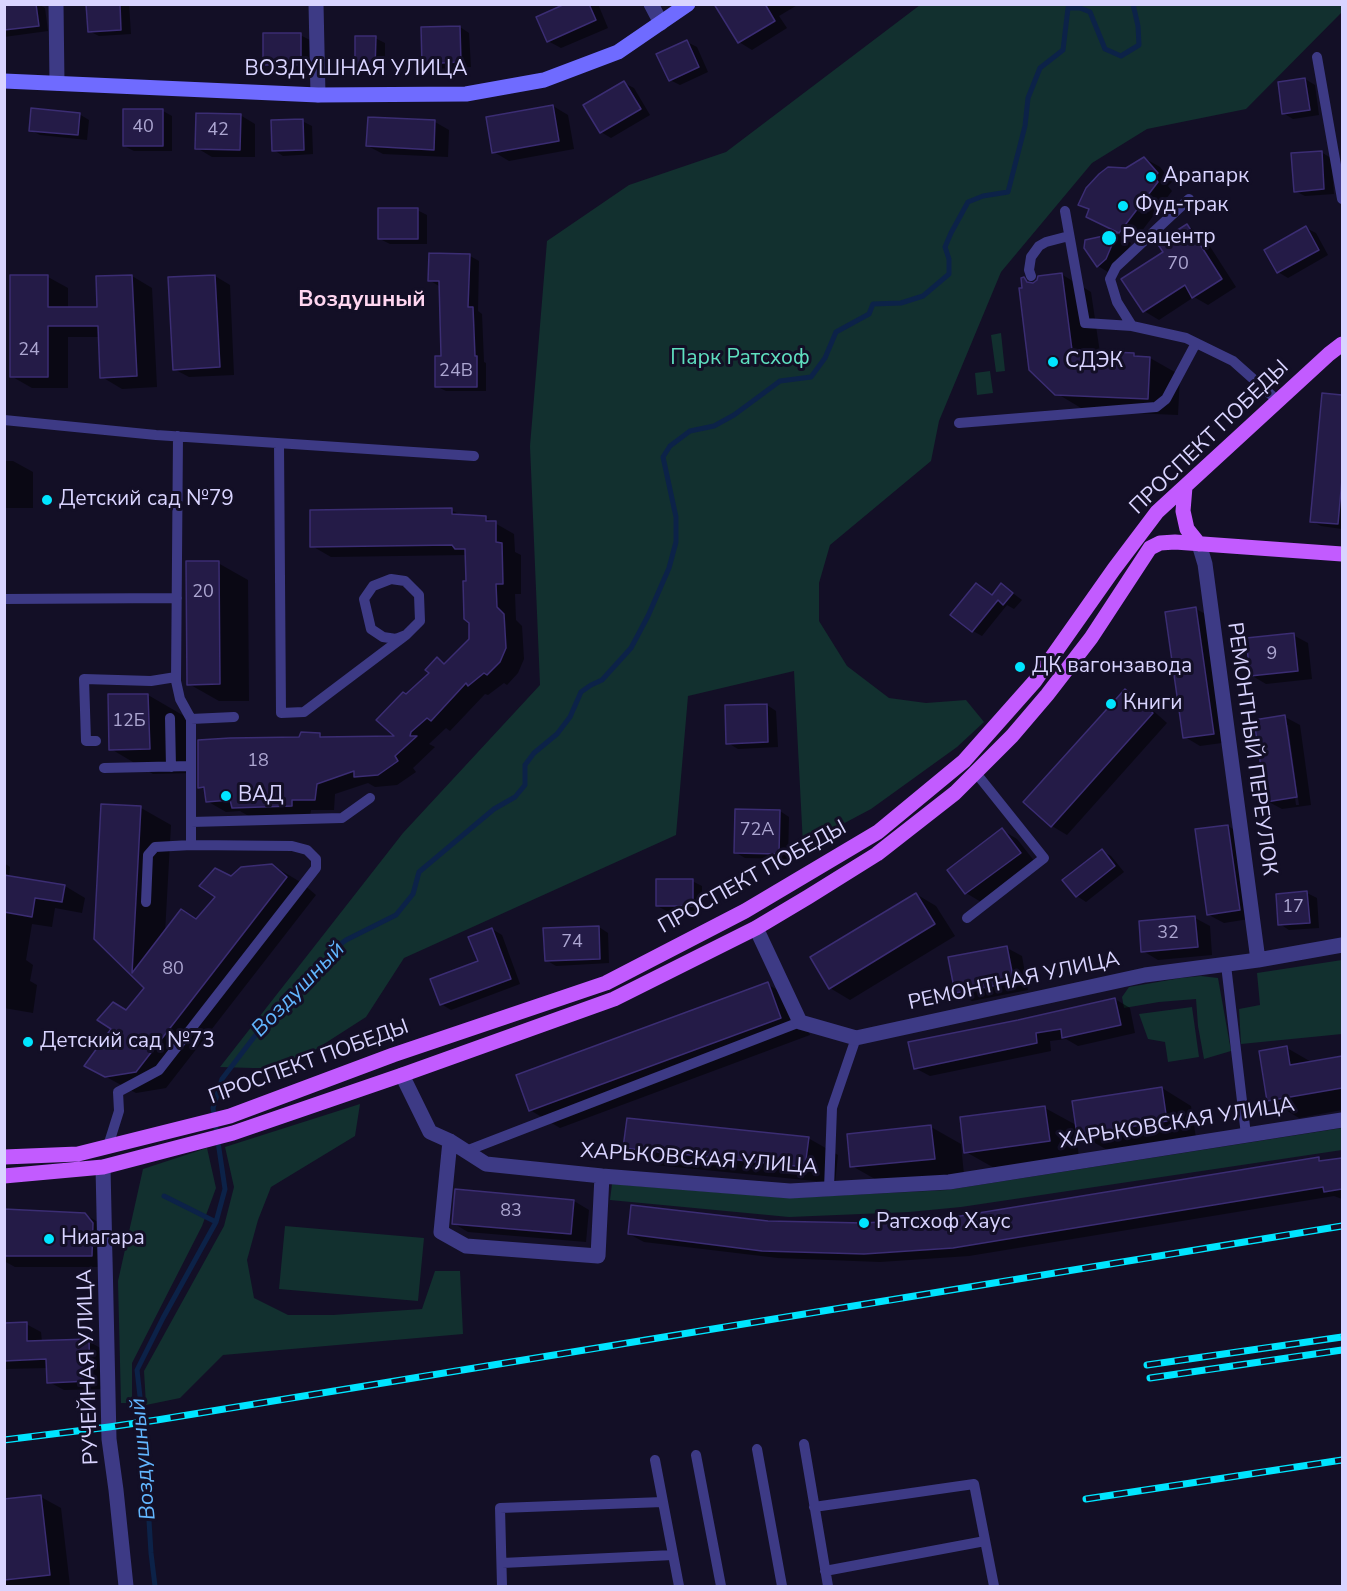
<!DOCTYPE html>
<meta charset="utf-8">
<style>
body{margin:0}
#map{position:relative;width:1347px;height:1591px;overflow:hidden;background:#130f26;font-family:"Nunito Sans",sans-serif}
canvas{display:block}
.frame{position:absolute;inset:0;border:6px solid #d9d4ff;pointer-events:none}
</style>
<div id="map">
<canvas width="1347" height="1591"></canvas>
<div class="frame"></div>
</div>
<script>
const ctx = document.querySelector('canvas').getContext('2d');
ctx.lineJoin = 'round';
function paint(path, color) {
  ctx.fillStyle = color;
  ctx.fill(path, 'evenodd');
}
function poly(rows) {
  const path = new Path2D();
  for (const r of rows) {
    path.moveTo(r[0], r[1]);
    for (let i = 2; i < r.length; i += 2) path.lineTo(r[i], r[i + 1]);
  }
  return path;
}
function strokePath(path, color, width, dash) {
  ctx.strokeStyle = color;
  ctx.lineWidth = width;
  ctx.lineCap = dash ? 'butt' : 'round';
  ctx.setLineDash(dash || []);
  ctx.stroke(path);
}
function write(font, color, halo, rows, align = 'center') {
  ctx.font = font + ' "Nunito Sans",sans-serif';
  ctx.lineWidth = 6;
  ctx.setLineDash([]);
  ctx.textBaseline = 'middle';
  ctx.strokeStyle = halo;
  ctx.fillStyle = color;
  for (const [text, x, y, turn = 0] of rows) {
    ctx.save();
    ctx.translate(x, y);
    ctx.rotate((+turn || 0) * Math.PI / 180);
    ctx.textAlign = isNaN(turn) ? turn : align;
    if (halo) ctx.strokeText(text, 0, 0);
    ctx.fillText(text, 0, 0);
    ctx.restore();
  }
}
const green = poly([
 [920,5,1342,5,1342,12,1246,109,1147,129,1092,163,1001,272,939,421,931,461,830,545,819,583,819,621,847,666,889,698,926,703,966,700,984,722,957,747,871,809,803,845,794,671,688,696,676,835,404,958,366,1017,285,1069,220,1067,403,833,540,685,530,446,547,241,629,185,726,152],
 [1001,333,1005,371,996,372,991,335],
 [990,371,993,393,977,395,975,373],
 [1342,960,1342,1034,1241,1044,1239,1009,1260,1005,1257,973],
 [1201,976,1218,978,1231,1051,1204,1059,1198,1026,1196,999,1159,1002,1124,1008,1122,997,1129,987,1181,978],
 [1192,1007,1199,1057,1168,1062,1165,1042,1148,1039,1139,1014],
 [360,1104,355,1136,271,1187,258,1220,247,1260,254,1298,288,1315,333,1315,422,1309,435,1271,460,1271,463,1334,223,1355,180,1398,146,1405,144,1371,224,1226,234,1187,225,1147],
 [1342,1128,1342,1150,961,1207,909,1212,789,1217,610,1200,612,1184,790,1198,947,1190],
 [207,1148,216,1188,202,1226,132,1363,132,1403,121,1403,118,1281,143,1169],
 [285,1226,424,1238,418,1301,279,1289]
]);
const shadow = poly([
 [20,4,38,4,45,8,48,31,4,37,4,7],
 [88,4,129,4,131,34,99,36,89,31],
 [569,4,598,4,608,28,561,48,548,41],
 [727,4,799,4,779,16,787,28,752,50,739,42],
 [460,27,469,33,471,67,433,69,423,63],
 [300,35,310,40,310,70,274,70,264,64],
 [375,38,385,43,385,74,366,74,356,69],
 [687,42,697,47,708,72,680,85,670,80],
 [1305,79,1315,85,1319,115,1293,119,1283,113],
 [624,83,634,88,650,115,611,138,601,132],
 [553,106,568,115,574,149,509,161,494,152],
 [163,111,172,116,172,151,134,151,124,146],
 [79,114,89,120,87,140,40,135,30,130],
 [240,115,255,124,255,157,212,157,197,148],
 [302,121,312,126,313,154,283,156,274,150],
 [435,122,449,130,448,157,383,154,368,146],
 [1321,152,1331,158,1334,194,1305,196,1295,191],
 [1144,158,1160,167,1172,182,1168,186,1172,191,1135,240,1102,225,1090,210,1080,204,1127,169],
 [417,210,427,215,427,244,390,244,380,239],
 [1187,226,1202,234,1236,287,1208,305,1194,297,1159,320,1144,311,1165,252],
 [1306,228,1316,233,1328,255,1288,278,1278,272],
 [1117,234,1131,243,1121,267,1113,275,1098,266,1086,242],
 [470,256,479,261,478,311,482,314,484,362,486,363,486,391,446,391,436,386,443,358,439,286,429,280],
 [1061,274,1091,292,1100,353,1133,354,1139,358,1150,358,1180,375,1178,415,1086,411,1056,393,1023,289,1023,279,1033,285],
 [132,276,152,288,157,387,122,389,102,377,100,337,68,337,68,388,32,388,11,376,48,277,68,288,68,308,99,308],
 [215,276,230,285,234,375,189,377,174,369],
 [1324,395,1342,397,1342,529,1321,526,1311,521],
 [4,461,13,461,33,472,33,508,4,508],
 [451,510,463,516,486,518,514,534,515,552,521,555,521,594,515,594,516,620,522,626,524,659,518,673,507,685,504,683,488,695,485,694,450,731,446,728,430,743,429,744,435,747,413,768,416,772,397,785,375,787,368,783,335,794,334,810,311,810,310,816,252,818,240,811,226,812,207,801,206,790,200,787,301,739,320,735,326,738,397,737,407,695,431,673,437,659,446,665,470,639,466,555,331,557,312,546],
 [218,563,248,580,249,701,219,701,189,684],
 [976,585,993,596,1002,585,1022,600,1014,609,1007,605,982,636,973,631],
 [1196,609,1211,617,1229,742,1200,746,1185,737],
 [1293,635,1308,643,1312,679,1266,684,1251,675],
 [1125,690,1140,699,1167,723,1067,835,1052,826,1026,802],
 [148,695,191,720,192,773,153,774,111,749,109,696],
 [767,705,776,711,778,747,738,749,728,743],
 [1285,717,1300,725,1311,805,1282,809,1267,801],
 [1285,725,1288,725,1299,805,1296,805],
 [141,808,171,825,165,933,197,920,218,896,231,878,272,865,302,883,316,895,166,1088,136,1093,86,1066,146,988,95,939],
 [780,811,789,817,788,859,745,858,735,852],
 [1228,826,1243,835,1255,918,1224,923,1209,915],
 [1002,830,1017,839,1035,862,981,902,966,893,949,870],
 [1102,851,1111,856,1124,872,1086,902,1077,896],
 [4,863,10,867,9,877,65,886,85,898,82,913,55,908,52,927,32,924,26,960,33,965,30,981,37,985,33,1013,4,1008],
 [692,881,702,886,702,911,667,911,657,906],
 [1307,893,1317,898,1319,928,1289,930,1280,924],
 [916,894,936,906,955,936,850,1000,830,988],
 [1195,918,1210,926,1212,955,1158,960,1143,951],
 [599,927,608,933,609,963,556,966,546,960],
 [492,929,502,935,520,984,451,1010,441,1004,480,962],
 [1007,948,1022,956,1028,990,972,1001,957,993],
 [767,984,797,1001,810,1035,560,1128,530,1110],
 [1115,999,1130,1008,1135,1033,1078,1046,1066,1039,1050,1041,1051,1051,930,1076,915,1068],
 [1287,1048,1313,1063,1342,1058,1342,1110,1299,1118,1269,1100],
 [1162,1088,1191,1106,1196,1138,1109,1151,1076,1132,1079,1158,996,1169,966,1152,1045,1108,1078,1126],
 [931,1127,961,1144,964,1175,882,1183,852,1166],
 [808,1138,838,1155,835,1183,655,1165,625,1147],
 [1318,1159,1324,1162,1342,1159,1342,1199,1334,1196,969,1256,880,1262,778,1258,644,1242,629,1234,768,1222,864,1225,948,1219],
 [574,1201,589,1210,586,1242,468,1232,453,1223],
 [4,1211,84,1214,105,1226,113,1236,112,1267,15,1267,4,1261],
 [4,1324,26,1324,41,1332,42,1342,88,1341,104,1350,105,1389,64,1390,49,1382,48,1368,4,1369],
 [41,1497,61,1508,70,1586,4,1586,4,1501]
]);
const stream = poly([
 [164,1196,216,1222],
 [155,1586,151,1553,143,1423,137,1370,163,1318,216,1222,225,1189,213,1108,222,1079,261,1028,325,963,329,953,346,940,396,915,413,894,419,872,494,809,515,797,525,785,525,765,534,753,557,734,570,717,581,692,591,685,602,680,631,648,648,616,669,568,676,542,676,517,663,457,670,446,690,431,714,426,734,415,780,381,811,377,825,358,836,332,869,314,873,304,901,303,923,296,949,274,949,259,945,247,951,233,968,202,983,196,1008,192,1025,126,1028,98,1040,68,1063,50,1068,8,1080,8,1090,12,1105,49,1121,56,1139,45,1138,26,1133,4]
]);
const building = poly([
 [4,4,36,4,39,26,4,30,4,4],
 [86,4,120,4,121,30,88,32,86,4],
 [565,4,589,4,596,20,547,42,536,17,565,4],
 [714,4,765,4,775,21,738,43,714,4],
 [460,26,461,62,422,64,421,27,460,26],
 [263,33,301,33,301,65,263,65,263,33],
 [355,36,376,36,375,70,355,70,355,36],
 [687,40,699,67,669,81,656,54,687,40],
 [1305,78,1310,110,1282,114,1278,82,1305,78],
 [624,81,641,109,600,133,583,105,624,81],
 [553,105,559,141,492,153,486,117,553,105],
 [31,108,80,113,78,135,29,131,31,108],
 [123,109,163,109,163,146,123,146,123,109],
 [196,113,241,114,240,150,195,149,196,113],
 [368,117,435,120,434,150,366,146,368,117],
 [303,119,304,150,272,151,271,120,303,119],
 [1322,151,1324,189,1294,192,1291,153,1322,151],
 [1144,157,1158,173,1154,177,1158,182,1119,233,1086,217,1089,209,1078,205,1086,188,1099,174,1108,167,1126,168,1144,157],
 [378,208,418,208,418,239,378,239,378,208],
 [1187,224,1222,279,1192,298,1185,285,1143,312,1121,279,1163,252,1157,243,1187,224],
 [1306,226,1319,250,1277,273,1264,250,1306,226],
 [1117,233,1106,259,1097,267,1084,248,1085,240,1117,233],
 [429,253,470,254,468,307,473,307,475,356,477,356,477,387,435,387,435,356,441,356,439,281,428,281,429,253],
 [1062,273,1072,350,1134,353,1134,356,1150,357,1148,399,1055,395,1029,370,1019,288,1022,288,1021,278,1024,277,1027,282,1033,283,1037,280,1038,276,1062,273],
 [10,275,48,275,48,307,97,307,96,276,132,275,137,376,100,378,98,326,48,326,48,377,10,377,10,275],
 [215,275,220,367,173,370,168,277,215,275],
 [1322,393,1342,395,1342,479,1338,524,1310,522,1322,393],
 [452,508,452,514,486,516,486,521,496,521,496,542,502,543,503,584,496,584,497,607,504,614,506,648,500,662,487,675,484,673,468,686,466,683,431,721,427,718,411,732,410,736,417,736,395,756,398,761,378,775,354,777,354,771,317,784,315,800,292,800,292,806,232,808,230,800,206,802,204,787,198,788,198,740,230,738,299,737,301,732,320,733,320,737,394,736,376,720,403,692,406,694,429,673,425,670,437,657,444,664,469,639,469,623,464,619,463,581,466,581,465,549,455,549,452,545,310,547,310,510,452,508],
 [186,561,219,561,220,684,187,685,186,561],
 [976,583,992,595,1001,583,1013,593,1003,605,998,600,972,632,950,615,976,583],
 [1196,607,1214,734,1183,738,1165,612,1196,607],
 [1294,633,1298,671,1250,676,1246,638,1294,633],
 [1125,689,1153,713,1051,827,1023,802,1125,689],
 [108,694,148,694,150,749,109,750,108,694],
 [767,704,768,742,726,744,725,705,767,704],
 [1285,715,1297,797,1266,802,1254,720,1285,715],
 [101,804,141,806,132,973,181,909,196,919,215,897,199,886,215,868,231,876,241,867,272,864,287,877,136,1072,105,1077,84,1066,111,1029,97,1020,113,1002,126,1010,144,988,94,939,101,804],
 [735,809,780,810,779,854,734,853,735,809],
 [1228,825,1240,910,1207,915,1195,829,1228,825],
 [1002,828,1021,853,965,894,947,870,1002,828],
 [1102,849,1115,866,1076,897,1062,880,1102,849],
 [4,875,65,885,62,902,35,898,32,917,4,912,4,875],
 [656,879,693,879,693,906,656,906,656,879],
 [1307,891,1310,923,1278,925,1276,894,1307,891],
 [916,893,935,924,829,989,810,957,916,893],
 [1195,916,1198,947,1141,952,1139,921,1195,916],
 [599,926,600,959,545,961,543,928,599,926],
 [492,928,511,979,440,1005,430,979,478,961,468,937,492,928],
 [1007,946,1014,982,955,993,948,957,1007,946],
 [768,982,781,1018,529,1111,516,1075,768,982],
 [1115,998,1121,1025,1062,1038,1061,1029,1036,1033,1037,1043,914,1069,908,1042,1018,1020,1115,998],
 [1287,1046,1290,1065,1342,1056,1342,1088,1267,1101,1259,1051,1287,1046],
 [1162,1087,1167,1121,1077,1135,1072,1101,1162,1087],
 [1045,1106,1050,1141,964,1153,960,1117,1045,1106],
 [627,1118,809,1137,805,1167,623,1148,627,1118],
 [931,1125,935,1159,850,1167,847,1134,931,1125],
 [1319,1157,1319,1161,1342,1158,1342,1189,1324,1192,1323,1187,953,1248,864,1254,762,1251,628,1234,631,1205,768,1221,864,1223,948,1218,1319,1157],
 [455,1189,574,1200,571,1234,452,1224,455,1189],
 [4,1209,85,1213,93,1223,92,1256,4,1256,4,1209],
 [27,1322,27,1341,89,1339,90,1381,47,1383,46,1359,4,1361,4,1323,27,1322],
 [41,1495,50,1575,4,1580,4,1499,41,1495]
]);
const lane = poly([
 [1317,57,1342,199],
 [1189,199,1116,267,1110,279,1117,302,1132,326,1186,338,1233,361,1278,401],
 [1065,211,1085,323,1132,326],
 [1031,276,1029,270,1031,257,1039,246,1046,242,1069,236],
 [4,420,156,435,474,456],
 [959,423,1156,407,1166,399,1196,343],
 [178,436,176,681,180,699,191,719,234,717],
 [279,444,281,713,304,712,406,635],
 [391,579,405,581,419,595,420,621,406,635,396,639,383,637,371,629,364,599,373,586,391,579],
 [4,599,177,598],
 [170,718,171,767],
 [191,719,191,822,342,818,370,798],
 [96,741,86,741,84,679,151,681,176,677],
 [104,768,191,766],
 [146,902,148,855,155,847,191,845,191,822],
 [967,918,1044,858,976,773],
 [1226,965,1246,1135],
 [108,1146,119,1111,118,1092,159,1070,316,868,316,859,307,850,292,846,191,845],
 [466,1151,800,1022],
 [829,1189,832,1108,856,1038],
 [804,1444,828,1586],
 [757,1449,782,1586],
 [696,1455,721,1586],
 [655,1460,679,1586],
 [814,1507,974,1484,994,1586],
 [502,1563,673,1555],
 [825,1571,985,1541],
 [502,1586,500,1508,663,1502]
]);
const street = poly([
 [56,4,57,83],
 [316,4,318,95],
 [651,4,661,23],
 [1199,544,1205,564,1258,960],
 [756,928,800,1022,856,1038,1145,975,1258,960,1342,945],
 [402,1075,430,1132,450,1141,486,1164,602,1176,790,1191,949,1182,1342,1120],
 [450,1141,441,1232,466,1246,598,1256,602,1176],
 [103,1167,109,1439,116,1490,126,1586]
]);
const secondary = poly([
 [4,81,318,95,466,94,544,80,618,52,688,4]
]);
const primary = poly([
 [1185,487,1183,511,1187,529,1199,544],
 [4,1157,78,1154,230,1116,393,1055,606,983,745,911,878,832,964,761,1035,681,1114,569,1157,512,1329,354,1342,344],
 [4,1176,103,1167,233,1133,402,1075,614,999,756,928,808,897,877,854,955,793,1012,736,1047,695,1091,638,1150,548,1160,543,1175,542,1342,554]
]);
const rail = poly([
 [1147,1365,1342,1337],
 [1150,1378,1342,1350],
 [4,1440,109,1427,157,1420,1342,1226],
 [1086,1499,1342,1460]
]);
const markers = [
 [1151,177,6,"#00e5ff"],
 [1123,206,6,"#00e5ff"],
 [1109,238,8,"#00e5ff"],
 [1053,362,6,"#00e5ff"],
 [47,500,6,"#00e5ff"],
 [1020,667,6,"#00e5ff"],
 [1111,704,6,"#00e5ff"],
 [226,796,6,"#00e5ff"],
 [28,1042,6,"#00e5ff"],
 [864,1223,6,"#00e5ff"],
 [49,1239,6,"#00e5ff"]
];
const numberNames = [
 ["40",143,128],
 ["42",218,131],
 ["70",1178,265],
 ["24",29,351],
 ["24В",456,372],
 ["20",203,593],
 ["9",1272,655],
 ["12Б",129,722],
 ["18",258,762],
 ["72А",757,831],
 ["17",1293,908],
 ["32",1168,934],
 ["74",572,943],
 ["80",173,970],
 ["83",511,1212]
];
const streetNames = [
 ["ВОЗДУШНАЯ УЛИЦА",356,70],
 ["ПРОСПЕКТ ПОБЕДЫ",1210,438,-44],
 ["РЕМОНТНЫЙ ПЕРЕУЛОК",1251,749,82],
 ["ПРОСПЕКТ ПОБЕДЫ",753,878,-29],
 ["РЕМОНТНАЯ УЛИЦА",1014,982,-12],
 ["ПРОСПЕКТ ПОБЕДЫ",309,1063,-20],
 ["ХАРЬКОВСКАЯ УЛИЦА",1177,1124,-9],
 ["ХАРЬКОВСКАЯ УЛИЦА",699,1160,4],
 ["РУЧЕЙНАЯ УЛИЦА",89,1367,-92]
];
const poiNames = [
 ["Арапарк",1163,177],
 ["Фуд-трак",1135,206],
 ["Реацентр",1122,238],
 ["СДЭК",1065,362],
 ["Детский сад №79",59,500],
 ["ДК вагонзавода",1032,667],
 ["Книги",1123,704],
 ["ВАД",238,796],
 ["Детский сад №73",40,1042],
 ["Ратсхоф Хаус",876,1223],
 ["Ниагара",61,1239]
];
const parkNames = [
 ["Парк Ратсхоф",740,359]
];
const neighbourhoodNames = [
 ["Воздушный",362,301]
];
const waterNames = [
 ["Воздушный",299,990,-46],
 ["Воздушный",144,1459,-95]
];
paint(green, '#12302f');
paint(shadow, '#0007');
strokePath(stream, '#0c2248', 5);
paint(building, '#241b47');
strokePath(building, '#3b2d73', 1.5);
strokePath(lane, '#3d3a85', 10);
strokePath(street, '#3d3a85', 15);
strokePath(secondary, '#6f6bff', 15);
strokePath(primary, '#c25bff', 15);
strokePath(rail, '#00e5ff', 7);
strokePath(rail, '#130f26', 4.5, [14]);
for (const [x, y, r, color] of markers) {
  const dot = new Path2D();
  dot.arc(x, y, r, 0, 2 * Math.PI);
  ctx.fillStyle = color;
  ctx.fill(dot);
  strokePath(dot, '#130f26', 2);
}
write('18px', '#aca6d1', null, numberNames);
write('21px', '#d9d4ff', '#130f26', streetNames);
write('21px', '#d9d4ff', '#130f26', poiNames, 'left');
write('21px', '#5fe0c0', '#130f26', parkNames);
write('bold 22px', '#ffd6f0', '#130f26', neighbourhoodNames);
write('italic 22px', '#62b6ff', '#130f26', waterNames);
</script>
